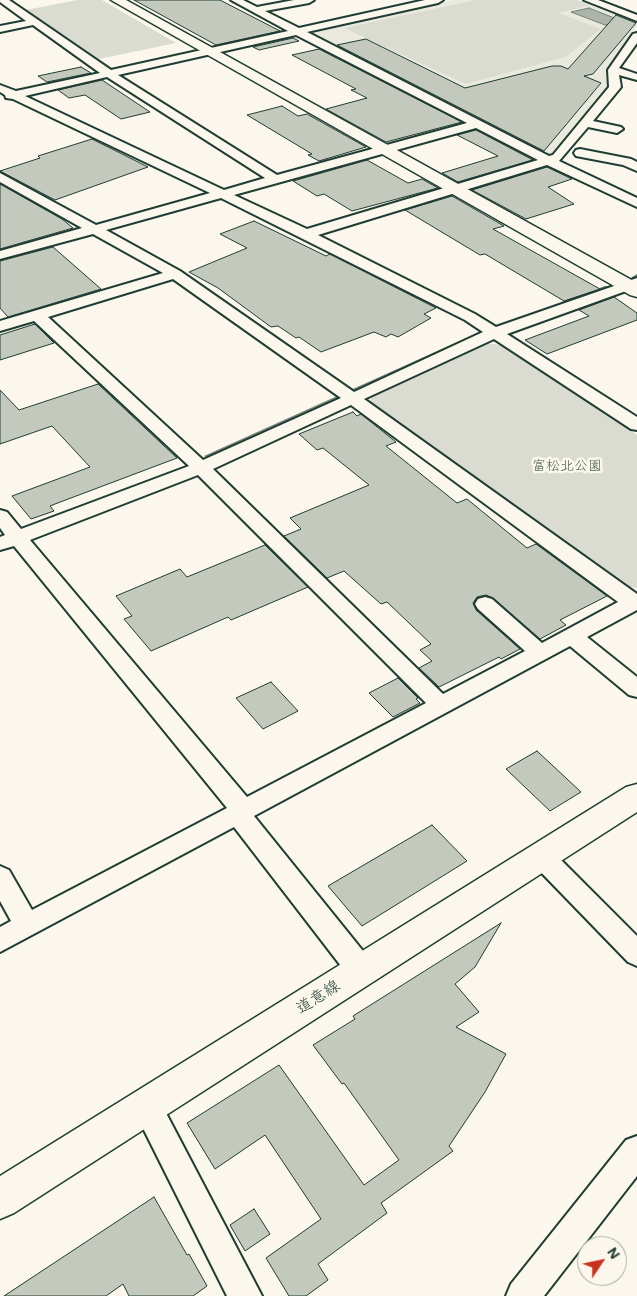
<!DOCTYPE html>
<meta charset="utf-8">
<style>
body{margin:0}
#map{position:relative;width:637px;height:1296px;overflow:hidden;background:#fbf7ec;font-family:Mali,sans-serif}
canvas{display:block}
.north{position:absolute;left:577px;top:1236px;width:50px;height:50px;box-sizing:border-box;background:#fbf7ec;border:1px solid #a3ada2;border-radius:50%;rotate:56deg;font-size:14px;font-weight:700;line-height:20px;text-align:center;color:#1f3d34}
.north::after{content:'';display:block;margin:auto;width:18px;height:22px;background:#c8321e;clip-path:polygon(50% 0,100% 100%,50% 72%,0 100%)}
</style>
<div id="map">
<canvas width="637" height="1296"></canvas>
<div class="north">N</div>
</div>
<script>
const ctx = document.querySelector('canvas').getContext('2d');
ctx.lineJoin = 'round';
function paint(path, color) {
  ctx.fillStyle = color;
  ctx.fill(path, 'evenodd');
}
function poly(rows) {
  const path = new Path2D();
  for (const r of rows) {
    path.moveTo(r[0], r[1]);
    for (let i = 2; i < r.length; i += 2) path.lineTo(r[i], r[i + 1]);
  }
  return path;
}
function strokePath(path, color, width, dash) {
  ctx.strokeStyle = color;
  ctx.lineWidth = width;
  ctx.lineCap = dash ? 'butt' : 'round';
  ctx.setLineDash(dash || []);
  ctx.stroke(path);
}
function write(font, color, halo, rows, align = 'center') {
  ctx.font = font + ' Mali,"Klee One",sans-serif';
  ctx.lineWidth = 5;
  ctx.setLineDash([]);
  ctx.textBaseline = 'middle';
  ctx.strokeStyle = halo;
  ctx.fillStyle = color;
  for (const [text, x, y, turn = 0] of rows) {
    ctx.save();
    ctx.translate(x, y);
    ctx.rotate((+turn || 0) * Math.PI / 180);
    ctx.textAlign = isNaN(turn) ? turn : align;
    if (halo) ctx.strokeText(text, 0, 0);
    ctx.fillText(text, 0, 0);
    ctx.restore();
  }
}
const built = poly([
 [454,0,579,0,637,22,637,26,608,68,612,86,553,155,542,155,308,33]
]);
const green = poly([
 [77,0,102,0,176,43,99,59,26,10],
 [476,0,576,0,590,5,559,13,601,29,565,57,466,84,344,28],
 [486,343,501,345,637,435,637,588,623,586,370,404,371,396]
]);
const water = poly([
 [589,8,622,21,605,25,571,12,589,8]
]);
const stream = poly([
 [637,274,637,279,632,279,632,277,637,274],
 [605,286,610,287,565,304,560,303,605,286],
 [466,338,468,339,468,341,211,458,208,458,204,456,466,338]
]);
const building = poly([
 [134,0,220,0,280,31,216,45,134,0],
 [616,15,636,23,593,74,584,76,601,83,544,151,337,45,366,39,465,88,552,66,561,66,568,69,616,15],
 [293,38,299,41,259,50,253,47,293,38],
 [319,49,462,122,386,142,326,109,367,98,351,90,356,89,292,55,319,49],
 [81,67,91,73,47,82,38,76,81,67],
 [102,80,150,112,121,119,85,95,69,98,58,90,102,80],
 [282,106,298,116,307,114,366,147,319,161,308,155,312,154,247,115,282,106],
 [476,130,533,160,458,182,442,173,498,156,457,135,476,130],
 [92,139,148,167,55,200,0,171,40,158,38,156,92,139],
 [367,160,408,183,422,179,438,188,352,211,324,194,317,196,293,181,367,160],
 [547,167,572,179,548,187,574,204,526,219,472,190,547,167],
 [0,184,62,219,73,228,0,249,0,184],
 [452,196,504,226,493,229,600,289,564,301,485,254,480,255,405,210,452,196],
 [254,221,326,256,330,254,436,308,424,314,431,318,398,337,391,334,386,337,374,332,321,352,299,337,296,338,278,326,271,327,218,288,189,272,247,248,220,234,254,221],
 [53,247,101,289,8,317,0,308,0,261,53,247],
 [614,297,637,313,637,320,547,354,525,340,589,316,579,310,614,297],
 [35,324,54,343,0,360,0,335,35,324],
 [98,384,177,458,55,504,50,506,54,511,31,519,12,496,90,467,52,426,0,444,0,390,19,410,98,384],
 [353,412,357,416,361,414,396,442,386,446,457,503,467,499,527,548,536,544,607,596,560,620,566,625,540,639,493,598,486,595,477,597,473,603,476,610,520,649,501,659,499,657,439,687,419,668,432,661,420,650,431,644,387,602,381,604,344,571,327,578,284,536,301,529,290,518,369,485,323,448,317,450,299,434,353,412],
 [265,545,308,587,231,620,228,617,151,651,124,619,132,616,116,596,180,569,187,577,265,545],
 [398,678,418,698,416,699,420,703,393,717,369,693,398,678],
 [271,682,298,711,263,729,236,698,271,682],
 [537,751,581,792,550,811,506,769,537,751],
 [432,825,467,861,362,926,328,886,432,825],
 [501,923,475,967,455,984,479,1012,456,1027,506,1054,485,1092,449,1146,453,1151,381,1203,387,1213,318,1264,328,1280,306,1296,289,1296,266,1258,321,1219,265,1135,215,1169,187,1123,279,1065,364,1185,399,1160,344,1083,342,1084,313,1045,355,1019,353,1016,501,923],
 [154,1197,187,1255,189,1254,207,1286,193,1296,129,1296,123,1284,106,1296,4,1296,154,1197],
 [254,1209,270,1234,245,1251,230,1225,254,1209]
]);
const street = poly([
 [0,0,9,0,111,70,288,31,231,0,243,0,257,7,294,0,314,0,309,3,265,11,299,28,425,0,443,0,438,3,307,32,549,156,553,155,609,87,608,70,633,34,637,33,637,43,619,68,637,74,637,80,619,75,621,87,593,121,621,127,623,129,617,133,588,127,559,161,637,198,637,207,547,165,318,235,475,314,496,327,637,278,637,287,507,334,637,417,637,430,631,429,494,339,364,399,637,594,637,610,587,637,637,677,637,697,629,695,570,646,254,816,371,961,375,970,371,979,361,982,351,979,234,827,0,952,0,927,11,921,0,901,0,866,9,870,32,910,227,808,14,546,0,550,0,537,5,535,0,528,0,510,7,512,21,529,189,466,34,321,0,331,0,321,163,273,93,234,0,259,0,251,82,228,0,182,0,173,96,225,210,193,13,99,6,98,5,95,0,92,0,85,16,91,100,73,33,25,0,32,0,26,26,21,0,2,0,0],
 [296,35,467,123,277,175,118,75,296,35],
 [107,77,265,178,224,190,25,96,107,77],
 [476,128,538,160,307,229,234,195,476,128],
 [221,198,465,320,483,332,354,392,180,271,106,230,221,198],
 [173,279,341,398,203,460,48,317,173,279],
 [351,405,618,602,542,643,492,599,485,597,478,599,475,604,478,609,525,651,443,694,213,469,351,405],
 [198,475,426,703,247,797,30,540,198,475],
 [584,0,598,0,637,15,637,21,584,0],
 [580,149,631,159,637,162,637,171,623,165,576,156,574,153,576,150,580,149],
 [542,847,551,850,637,936,637,966,628,962,533,864,529,857,533,850,542,847],
 [147,1092,157,1096,262,1296,227,1296,132,1106,137,1096,147,1092],
 [637,1136,637,1176,544,1296,506,1296,511,1284,626,1140,637,1136]
]);
const secondary = poly([
 [111,0,126,0,637,283,637,297,630,295,111,0],
 [637,784,637,812,14,1213,0,1219,0,1176,626,787,637,784]
]);
const parkNames = [
 ["富松北公園",567,466]
];
const nearStreetnames = [
 ["道意線",318,997,-33]
];
paint(built, '#eae9de');
paint(green, '#dbdcd1');
paint(water, '#adb4aa');
strokePath(water, '#74847b', 1);
paint(stream, '#74847b');
paint(building, '#c4c9be');
strokePath(building, '#1f3d34', 1);
strokePath(street, '#1f3d34', 4);
strokePath(secondary, '#1f3d34', 3);
paint(street, '#fbf7ec');
paint(secondary, '#fbf7ec');
write('14px', '#455d53', '#fbf7ec', parkNames);
write('16px', '#1f3d34', '#fbf7ec', nearStreetnames);
</script>
